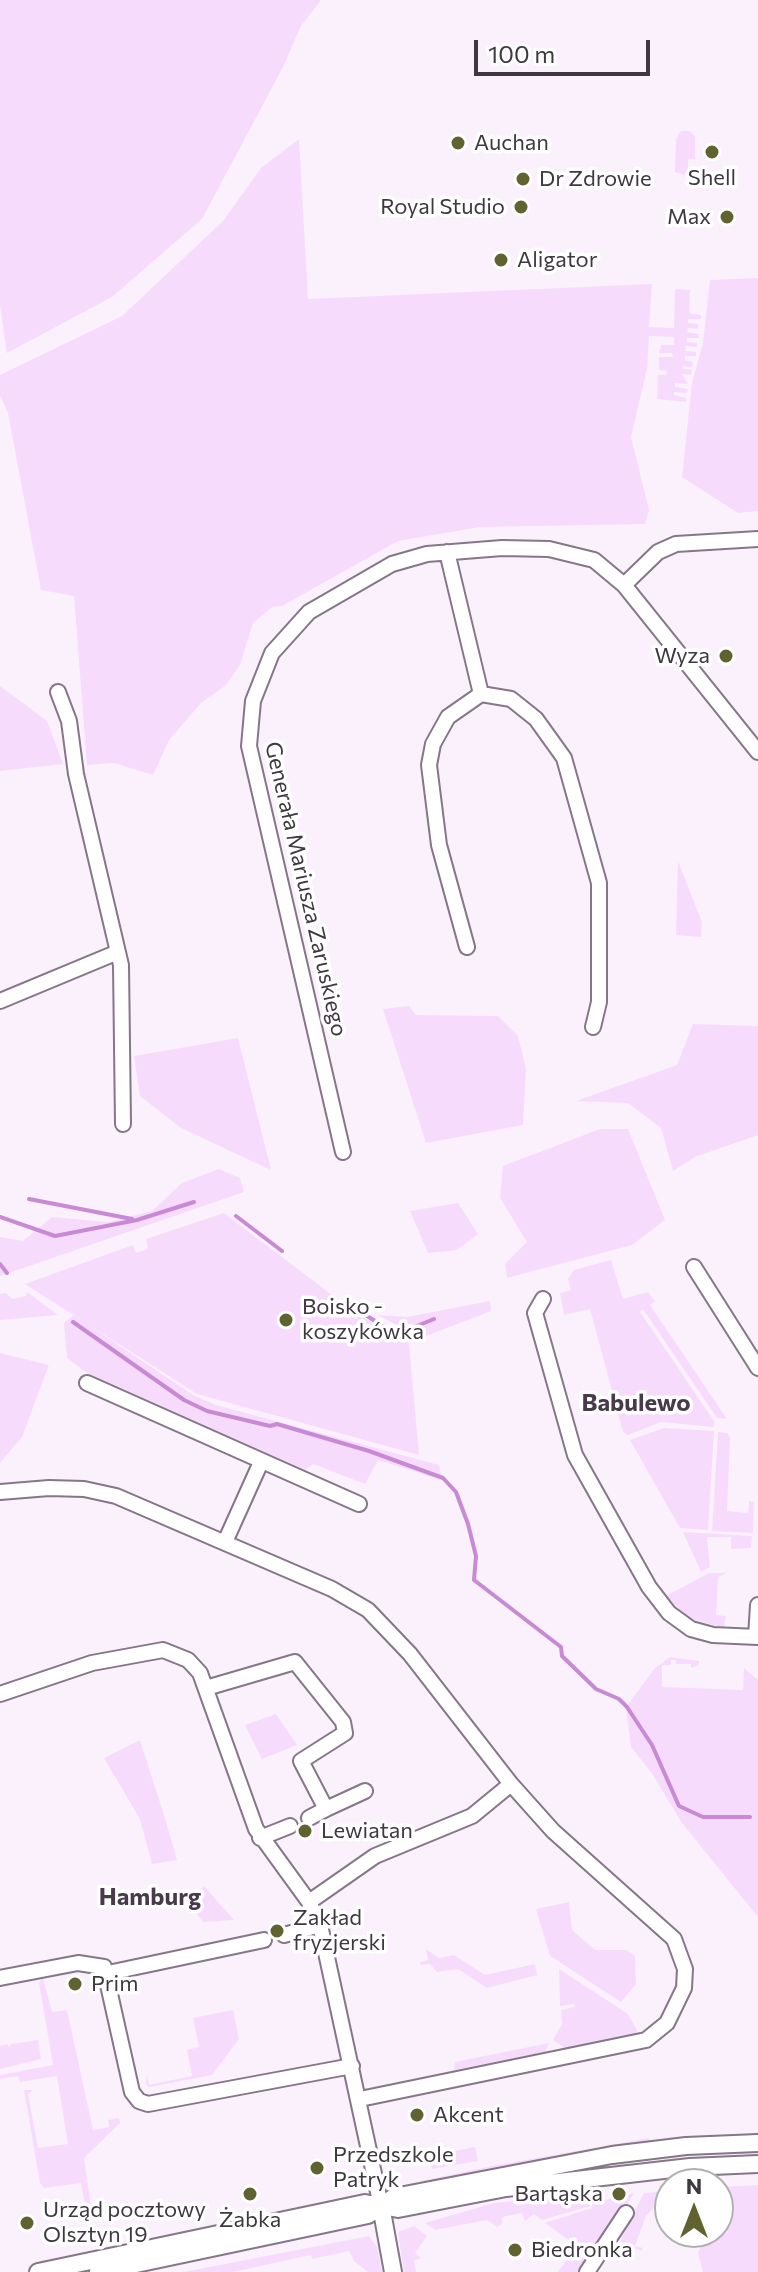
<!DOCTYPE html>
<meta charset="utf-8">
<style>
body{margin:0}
#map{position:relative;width:758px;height:2272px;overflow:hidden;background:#fbf1fd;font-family:Commissioner,sans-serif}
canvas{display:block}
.north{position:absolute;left:654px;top:2168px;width:80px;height:80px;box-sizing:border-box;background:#fff;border:2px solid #b2afb3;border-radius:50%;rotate:0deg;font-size:22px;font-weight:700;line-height:32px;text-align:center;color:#3f3840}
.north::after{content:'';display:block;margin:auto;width:28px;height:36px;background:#60622f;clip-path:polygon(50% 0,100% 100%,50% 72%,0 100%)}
.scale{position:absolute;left:474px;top:40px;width:176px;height:36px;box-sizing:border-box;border:4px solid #3f3840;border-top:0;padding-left:10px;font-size:24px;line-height:28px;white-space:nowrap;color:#3f3840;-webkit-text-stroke:6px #fff;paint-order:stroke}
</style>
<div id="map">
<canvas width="758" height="2272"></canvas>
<div class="north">N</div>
<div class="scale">100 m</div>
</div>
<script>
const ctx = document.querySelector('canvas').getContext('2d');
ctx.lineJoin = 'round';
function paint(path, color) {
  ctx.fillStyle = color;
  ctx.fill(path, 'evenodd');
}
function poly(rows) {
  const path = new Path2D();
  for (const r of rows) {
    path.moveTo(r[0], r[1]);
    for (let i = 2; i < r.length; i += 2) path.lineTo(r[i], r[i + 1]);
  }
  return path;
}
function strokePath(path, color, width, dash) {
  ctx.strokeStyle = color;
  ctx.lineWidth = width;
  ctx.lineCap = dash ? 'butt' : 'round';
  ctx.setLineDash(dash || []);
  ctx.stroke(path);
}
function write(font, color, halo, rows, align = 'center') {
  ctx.font = font + ' Commissioner,sans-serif';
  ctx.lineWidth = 7;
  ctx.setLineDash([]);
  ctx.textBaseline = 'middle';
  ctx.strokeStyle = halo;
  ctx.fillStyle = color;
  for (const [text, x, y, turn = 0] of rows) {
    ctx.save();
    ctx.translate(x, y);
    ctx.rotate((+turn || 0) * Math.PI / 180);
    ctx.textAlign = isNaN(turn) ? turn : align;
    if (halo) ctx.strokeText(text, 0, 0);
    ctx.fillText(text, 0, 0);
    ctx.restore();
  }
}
const green = poly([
 [0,0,321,0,301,26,283,67,202,219,112,297,7,353,0,306],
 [681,131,690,131,695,136,695,159,688,159,688,169,696,170,690,177,675,172,676,139],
 [299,139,308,299,652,284,649,327,674,328,675,289,690,290,689,313,701,315,701,319,688,319,688,323,698,324,698,329,688,328,687,332,699,334,699,338,687,338,687,342,697,343,697,347,686,346,685,351,696,352,696,356,685,356,685,360,693,362,692,367,683,366,683,369,692,370,691,375,682,374,688,384,675,383,675,387,688,389,687,393,674,392,674,395,686,398,686,402,657,399,658,375,666,375,667,371,659,370,659,357,673,357,672,353,659,353,661,345,674,345,674,337,649,336,647,369,631,437,649,510,645,524,480,527,398,541,282,606,272,607,253,623,240,665,225,686,201,703,169,740,153,775,114,763,87,765,74,596,41,590,8,413,0,395,0,375,122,316,223,221,261,168],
 [758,278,758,511,738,513,682,477,692,383,703,343,710,280],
 [0,686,47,721,63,764,0,771],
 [678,861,702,922,701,937,676,935],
 [409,1006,416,1015,498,1016,518,1036,526,1069,523,1125,426,1143,383,1009],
 [693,1024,758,1026,758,1135,695,1157,673,1171,661,1128,628,1103,576,1101,677,1065],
 [238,1038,271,1170,181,1128,140,1096,134,1056],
 [600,1129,628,1129,665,1220,632,1245,507,1278,505,1264,527,1242,500,1198,503,1166],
 [219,1169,240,1178,244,1192,0,1276,0,1237,23,1241,52,1217,108,1222,152,1211,182,1183],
 [458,1203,478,1234,457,1250,428,1253,410,1211],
 [224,1213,357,1314,409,1343,419,1455,197,1394,25,1284,133,1245,136,1253,148,1249,146,1239],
 [611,1260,623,1299,648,1292,655,1301,650,1305,727,1419,717,1418,643,1309,640,1312,714,1421,714,1427,661,1422,628,1435,623,1432,590,1309,564,1315,560,1293,571,1290,568,1279,574,1270],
 [27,1292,58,1315,0,1320,0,1294,6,1293,12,1299,26,1296],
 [490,1301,491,1311,421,1338,378,1315,407,1317],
 [74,1315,193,1395,216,1405,439,1465,442,1480,378,1460,365,1484,313,1464,305,1470,87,1373,67,1358,64,1323],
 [0,1353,49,1365,22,1437,0,1463],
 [664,1428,714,1431,708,1530,680,1528,630,1440],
 [718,1432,728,1433,730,1438,727,1511,748,1513,749,1501,754,1502,753,1533,712,1531],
 [683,1532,752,1536,751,1548,731,1549,731,1537,707,1537,710,1567,701,1572],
 [709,1573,727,1573,718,1577,716,1615,726,1616,724,1628,688,1618,666,1596],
 [670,1657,699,1661,699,1665,691,1668,691,1664,676,1664,676,1660,671,1660,671,1665,662,1665,662,1687,743,1690,744,1668,758,1680,758,1917,682,1823,651,1772,631,1747,626,1707,655,1668],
 [276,1714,297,1745,262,1759,245,1725],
 [140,1740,164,1815,177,1860,152,1864,140,1819,104,1758],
 [204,1886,234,1920,203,1922,187,1901],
 [569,1902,572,1930,595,1950,627,1950,635,1956,636,1984,621,2002,550,1956,536,1909],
 [426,1949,439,1958,454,1955,485,1975,535,1964,537,1975,487,1988,458,1969,437,1972,430,1964,421,1965,420,1962,428,1960],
 [559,1969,628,2014,637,2030,636,2035,566,2049,553,2040,562,2024,561,2010,575,2007,574,2004,560,2006],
 [43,1978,52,2012,67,2010,69,2019,93,2130,109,2127,108,2120,119,2118,120,2123,84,2158,92,2214,87,2215,81,2183,44,2188,40,2183,24,2090,33,2090,28,2094,38,2148,68,2144,57,2076,20,2082,18,2076,0,2079,0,2075,53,2065,39,1983],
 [233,2010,239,2039,212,2075,149,2087,146,2084,147,2075,149,2085,192,2076,187,2050,199,2047,193,2018],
 [38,2040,41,2059,0,2069,0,2046,7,2044,9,2047,11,2044],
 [549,2043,545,2052,454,2070,455,2062],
 [649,2138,651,2143,418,2187,421,2181,492,2166],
 [475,2147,478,2161,432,2169,430,2156],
 [758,2185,758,2272,703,2272,698,2253,707,2232,718,2232,721,2203,718,2202,718,2187],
 [670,2191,670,2197,665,2196,646,2216,635,2246,643,2248,641,2251,620,2241,644,2193],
 [634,2193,624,2211,620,2209,580,2272,558,2272,577,2246,545,2223,592,2208,593,2195,603,2195,605,2200],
 [590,2194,590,2206,542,2220,534,2214,525,2221,522,2213,502,2217,502,2224,497,2227,487,2220,435,2230,425,2223,494,2203],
 [414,2226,427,2236,415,2253,421,2258,414,2261,416,2272,404,2272,398,2232],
 [369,2236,377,2247,382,2272,368,2272,354,2261,349,2251,312,2259,311,2255,233,2272,184,2272]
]);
const stream = poly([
 [29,1199,132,1219],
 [236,1216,282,1251],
 [0,1217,55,1236,137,1220,194,1202],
 [0,1264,7,1273],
 [364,1314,386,1328,405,1331,434,1319],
 [73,1322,184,1400,207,1411,270,1426,277,1424,369,1451,443,1478,456,1492,468,1524,476,1556,474,1580,561,1647,562,1656,596,1689,619,1699,627,1707,652,1745,679,1806,703,1817,750,1817]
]);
const minor = poly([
 [447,552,481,694,511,699,536,719,564,758,599,883,599,1002,593,1027],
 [624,585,758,752],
 [58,692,69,721,76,774,121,965,123,1124],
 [467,947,439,845,429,765,433,744,448,717,481,694],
 [0,1001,118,952],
 [343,1152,249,746,253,701,272,653,309,612,392,564,427,554,502,548,549,549,594,560,624,585,658,552,676,544,758,539],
 [694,1267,758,1368],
 [543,1299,535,1313,575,1455,649,1587,669,1613,691,1629,713,1635,758,1637],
 [87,1383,359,1504],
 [0,1492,49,1488,84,1489,116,1496,332,1589,368,1610,410,1654,511,1784,553,1831,674,1939,685,1969,684,1988,667,2023,646,2040,360,2099],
 [225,1542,261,1462],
 [756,1637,758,1605],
 [206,1688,295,1662,343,1722,345,1733,301,1761,326,1809,309,1818],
 [0,1694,92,1663,163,1650,188,1660,200,1673,256,1829,309,1902,320,1925,381,2206],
 [326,1809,365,1791],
 [260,1838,290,1826],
 [309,1902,375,1856,472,1816,511,1784],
 [284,1935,320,1925],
 [108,1973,264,1940],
 [0,1978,78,1963,104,1967,132,2092,139,2101,148,2104,352,2066],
 [587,2272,626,2213]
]);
const tertiary = poly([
 [381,2206,393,2272],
 [38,2272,365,2203,398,2209,506,2188,690,2167,758,2164],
 [98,2272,368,2215,394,2197,612,2155,686,2146,758,2143]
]);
const markers = [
 [458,143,8,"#60622f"],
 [712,152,8,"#60622f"],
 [523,179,8,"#60622f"],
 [521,207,8,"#60622f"],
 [727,217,8,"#60622f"],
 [501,260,8,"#60622f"],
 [726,656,8,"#60622f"],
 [286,1320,8,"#60622f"],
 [305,1831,8,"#60622f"],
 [277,1931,8,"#60622f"],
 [75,1984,8,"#60622f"],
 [417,2115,8,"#60622f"],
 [317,2168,8,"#60622f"],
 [250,2194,8,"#60622f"],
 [619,2194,8,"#60622f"],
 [27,2223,8,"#60622f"],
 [515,2250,8,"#60622f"]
];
const poiNames = [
 ["Auchan",474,143],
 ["Shell",712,178,"center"],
 ["Dr Zdrowie",539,179],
 ["Royal Studio",505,207,"right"],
 ["Max",711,217,"right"],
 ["Aligator",517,260],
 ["Wyza",710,656,"right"],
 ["Boisko -",302,1307],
 ["koszykówka",302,1332],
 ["Lewiatan",321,1831],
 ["Zakład",293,1918],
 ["fryzjerski",293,1943],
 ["Prim",91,1984],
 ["Akcent",433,2115],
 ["Przedszkole",333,2155],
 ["Patryk",333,2180],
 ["Bartąska",603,2194,"right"],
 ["Urząd pocztowy",43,2210],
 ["Olsztyn 19",43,2235],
 ["Żabka",250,2220,"center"],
 ["Biedronka",531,2250]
];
const streetNames = [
 ["Generała Mariusza Zaruskiego",306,889,77]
];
const neighbourhoodNames = [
 ["Babulewo",636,1403],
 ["Hamburg",150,1897]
];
paint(green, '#f7dbfd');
strokePath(stream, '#c889d5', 4);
strokePath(minor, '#857688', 18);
strokePath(tertiary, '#857688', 20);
strokePath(minor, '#fff', 14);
strokePath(tertiary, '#fff', 16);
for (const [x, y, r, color] of markers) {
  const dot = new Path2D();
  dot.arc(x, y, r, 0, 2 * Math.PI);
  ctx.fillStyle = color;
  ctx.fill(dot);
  strokePath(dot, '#fff', 3);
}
write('22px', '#3f3840', '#fff', poiNames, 'left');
write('22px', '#3f3840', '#fff', streetNames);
write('bold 24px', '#483a4b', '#fff', neighbourhoodNames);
</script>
